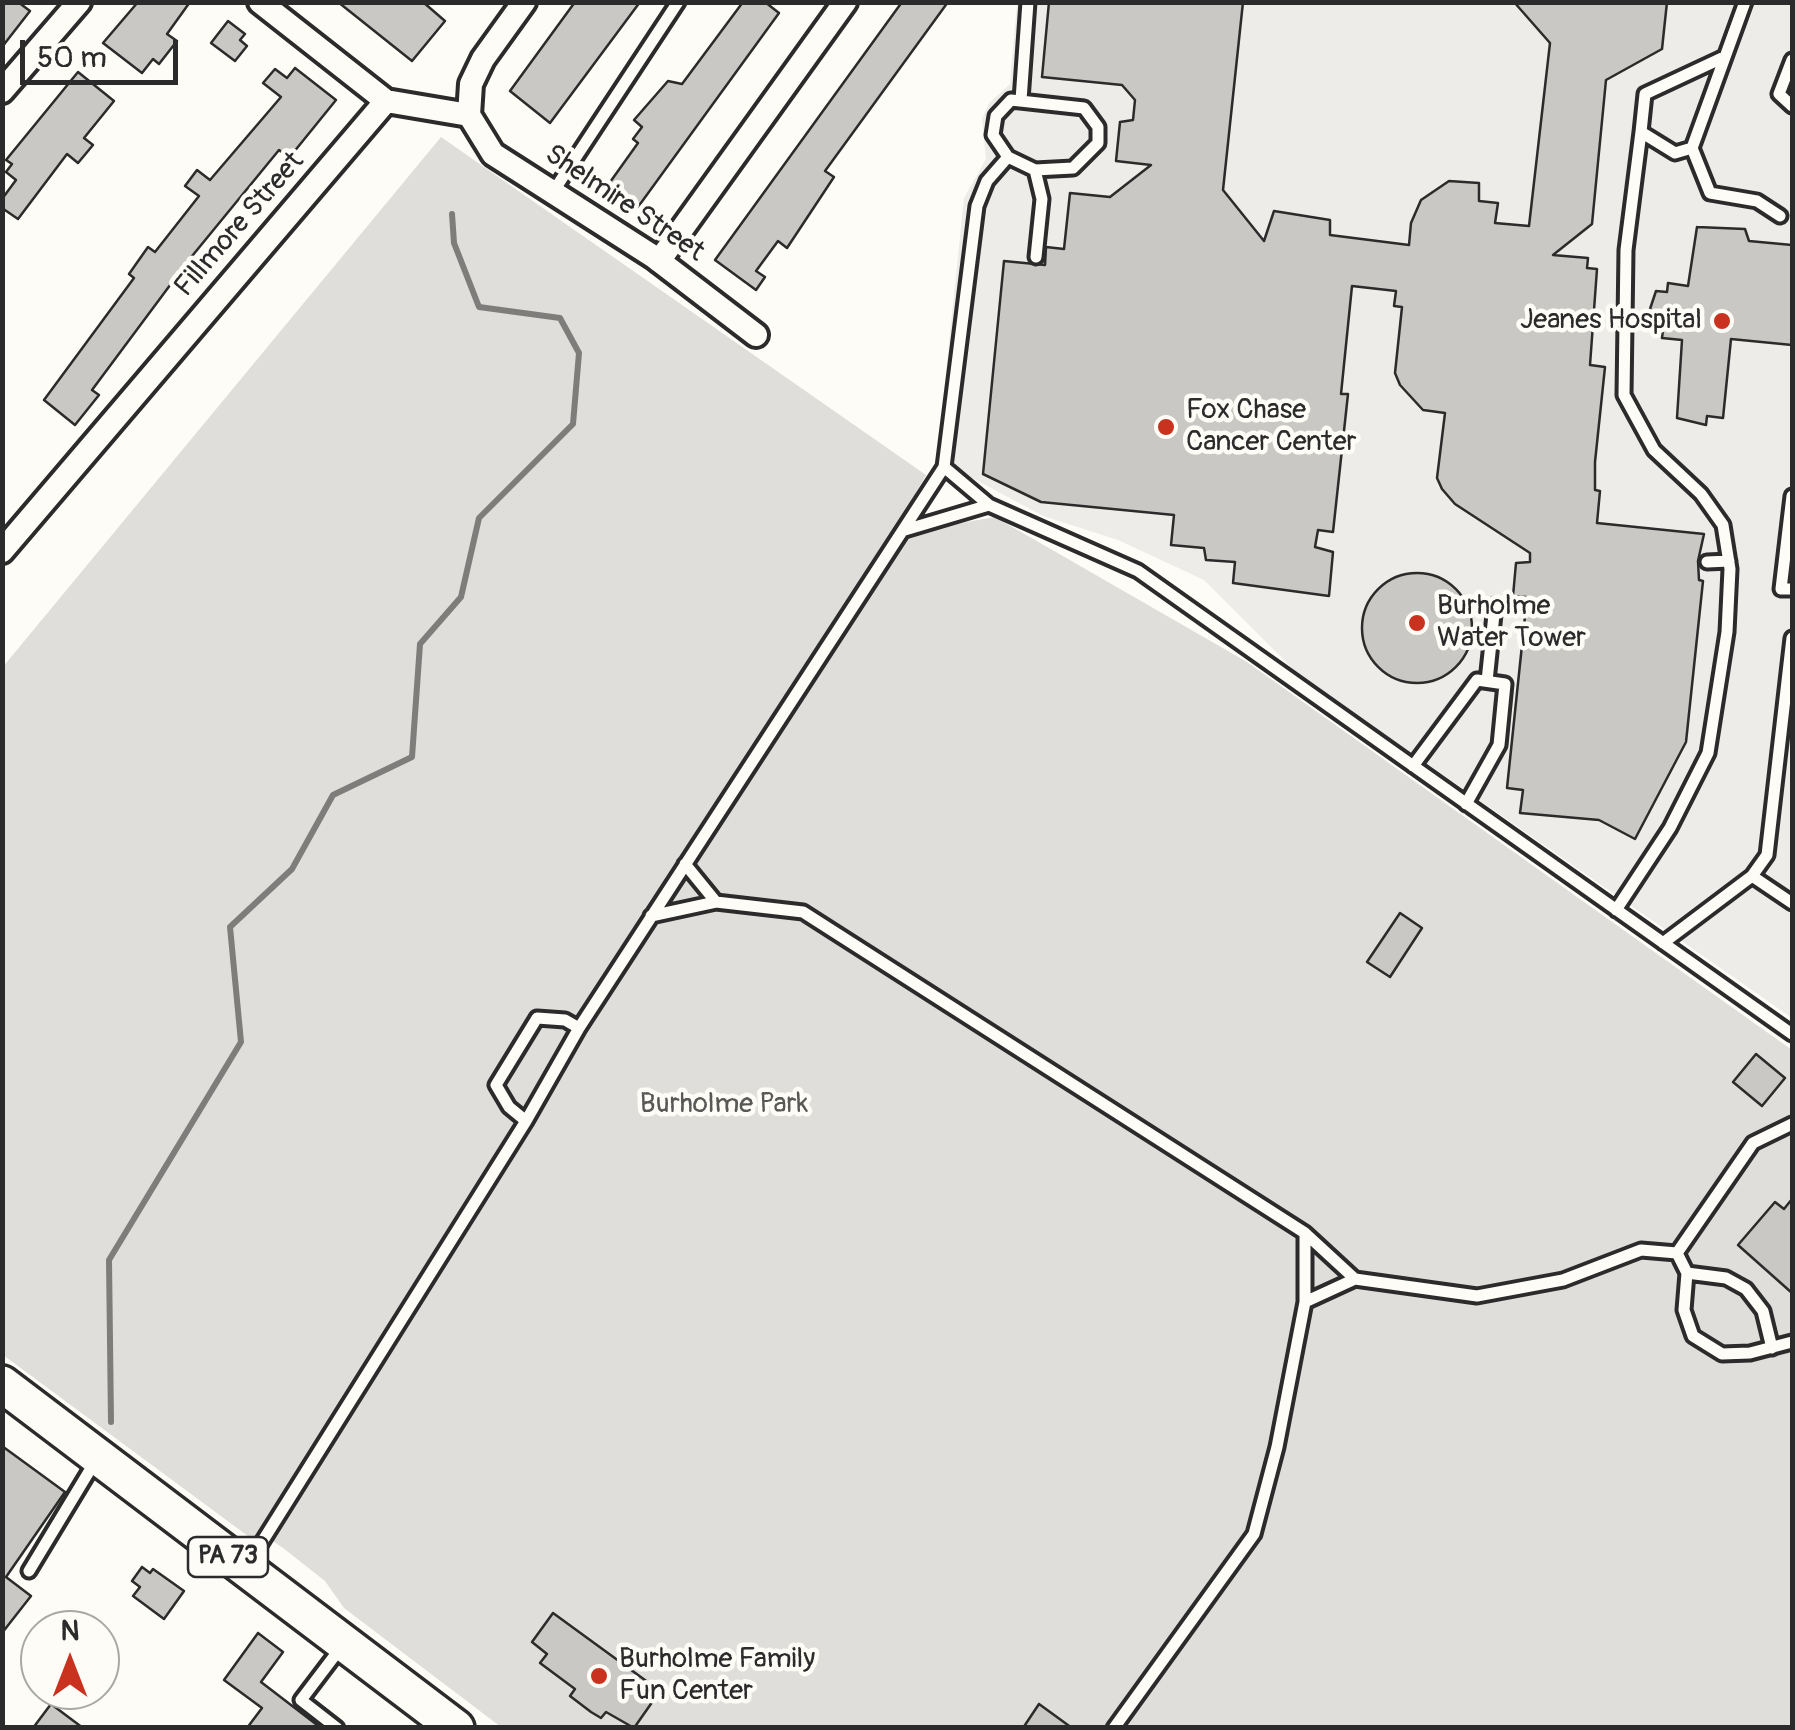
<!DOCTYPE html>
<style>
body{margin:0}
#map{position:relative;width:1795px;height:1730px;overflow:hidden;background:#fdfcf7;font-family:Pangolin,sans-serif}
canvas{display:block}
.frame{position:absolute;inset:0;border:5px solid #2b2b2b;pointer-events:none}
.north{position:absolute;left:20px;top:1610px;width:100px;height:100px;box-sizing:border-box;background:#fdfcf7;border:2px solid #a9a8a5;border-radius:50%;rotate:0deg;font-size:28px;font-weight:700;line-height:40px;text-align:center;color:#2b2b2b}
.north::after{content:'';display:block;margin:auto;width:35px;height:45px;background:#c8321e;clip-path:polygon(50% 0,100% 100%,50% 72%,0 100%)}
.scale{position:absolute;left:20px;top:40px;width:158px;height:45px;box-sizing:border-box;border:5px solid #2b2b2b;border-top:0;padding-left:12px;font-size:30px;line-height:35px;white-space:nowrap;color:#2b2b2b;-webkit-text-stroke:8px #fdfcf7;paint-order:stroke}
</style>
<div id="map">
<canvas width="1795" height="1730"></canvas>
<div class="frame"></div>
<div class="north">N</div>
<div class="scale">50 m</div>
</div>
<script>
const ctx = document.querySelector('canvas').getContext('2d');
ctx.lineJoin = 'round';
function paint(path, color) {
  ctx.fillStyle = color;
  ctx.fill(path, 'evenodd');
}
function poly(rows) {
  const path = new Path2D();
  for (const r of rows) {
    if (r.length === 3) {
      path.moveTo(r[0] + r[2], r[1]);
      path.arc(r[0], r[1], r[2], 0, 2 * Math.PI);
      continue;
    }
    path.moveTo(r[0], r[1]);
    for (let i = 2; i < r.length; i += 2) path.lineTo(r[i], r[i + 1]);
  }
  return path;
}
function strokePath(path, color, width, dash) {
  ctx.strokeStyle = color;
  ctx.lineWidth = width;
  ctx.lineCap = dash ? 'butt' : 'round';
  ctx.setLineDash(dash || []);
  ctx.stroke(path);
}
function write(font, color, halo, rows, align = 'center') {
  ctx.font = font + ' Pangolin,sans-serif';
  ctx.lineWidth = 9;
  ctx.setLineDash([]);
  ctx.textBaseline = 'middle';
  ctx.strokeStyle = halo;
  ctx.fillStyle = color;
  for (const [text, x, y, turn = 0] of rows) {
    ctx.save();
    ctx.translate(x, y);
    ctx.rotate((+turn || 0) * Math.PI / 180);
    ctx.textAlign = isNaN(turn) ? turn : align;
    if (halo) ctx.strokeText(text, 0, 0);
    ctx.fillText(text, 0, 0);
    ctx.restore();
  }
}
const built = poly([
 [1017,3,1792,3,1792,1018,1297,673,1204,580,1118,540,1043,516,937,459,964,198,986,159,982,119,989,103,1010,84]
]);
const green = poly([
 [441,137,926,475,908,506,944,526,995,517,1247,662,1792,1050,1792,1727,501,1727,344,1608,325,1581,283,1548,261,1533,256,1542,3,1355,2,668]
]);
const stream = poly([
 [111,1422,109,1260,241,1042,230,927,292,869,333,795,412,757,420,644,461,597,479,518,573,424,579,353,560,318,479,307,454,243,452,214]
]);
const building = poly([
 [2,2,18,2,30,11,2,47,2,2],
 [138,2,190,2,167,34,177,41,159,64,153,59,142,73,103,43,138,2],
 [338,2,423,2,445,21,412,61,338,2],
 [575,2,640,2,550,123,510,91,575,2],
 [743,2,765,2,779,13,638,207,608,185,638,143,633,139,642,127,634,120,668,81,682,84,743,2],
 [902,2,948,2,825,171,834,177,787,248,778,241,756,271,765,277,756,290,715,260,902,2],
 [1049,2,1243,2,1223,190,1264,241,1274,211,1330,220,1330,235,1409,245,1411,223,1421,200,1449,181,1479,183,1479,201,1498,203,1495,223,1529,226,1550,43,1514,2,1667,2,1662,49,1606,80,1592,224,1553,255,1588,258,1587,268,1597,269,1590,365,1605,367,1595,462,1595,490,1600,491,1597,523,1704,534,1698,561,1699,580,1703,581,1686,742,1635,839,1599,820,1520,813,1523,790,1507,788,1526,607,1526,597,1513,596,1516,563,1530,562,1530,553,1455,504,1442,489,1437,478,1445,413,1423,410,1400,385,1395,373,1402,307,1394,306,1396,291,1352,286,1341,394,1348,394,1333,532,1318,530,1315,547,1333,552,1329,596,1233,583,1235,562,1206,560,1204,548,1171,545,1174,515,1041,502,983,474,1004,261,1045,265,1046,247,1064,249,1070,193,1110,197,1151,165,1116,161,1120,122,1133,120,1135,100,1122,85,1042,77,1049,2],
 [228,21,245,34,240,40,247,46,235,61,211,43,228,21],
 [295,68,336,100,289,158,279,150,188,261,92,390,99,395,75,425,44,400,134,278,129,274,148,247,155,252,199,196,185,186,197,170,210,180,281,97,263,83,275,69,287,78,295,68],
 [78,72,114,101,84,138,93,145,78,163,67,154,18,219,2,208,2,199,16,180,6,172,12,164,6,160,78,72],
 [1697,227,1745,229,1749,241,1792,245,1792,345,1731,339,1723,418,1707,416,1706,425,1677,418,1682,340,1662,338,1663,330,1652,329,1650,309,1656,291,1667,292,1668,283,1688,286,1697,227],
 [1417,628,55],
 [1400,913,1422,928,1390,977,1367,962,1400,913],
 [1756,1054,1785,1078,1762,1106,1733,1082,1756,1054],
 [1792,1199,1792,1293,1738,1245,1775,1202,1784,1209,1792,1199],
 [2,1446,65,1492,6,1577,31,1596,2,1633,2,1446],
 [142,1567,150,1573,153,1569,184,1591,164,1619,133,1596,140,1587,132,1581,142,1567],
 [553,1613,660,1691,634,1728,606,1712,601,1718,591,1712,570,1696,575,1689,540,1663,547,1654,532,1642,553,1613],
 [258,1633,283,1652,261,1682,321,1728,247,1728,262,1708,224,1680,258,1633],
 [51,1704,83,1728,33,1728,51,1704],
 [1039,1704,1072,1728,1023,1728,1039,1704]
]);
const service = poly([
 [1722,58,1645,94,1641,132,1675,153,1692,148,1745,2],
 [1792,60,1779,94,1792,106],
 [1011,100,1084,108,1098,127,1098,143,1073,168,1035,170,1008,157,993,135,996,116,1011,100],
 [1021,100,1028,2],
 [1692,148,1710,193,1757,201,1780,216],
 [1035,170,1042,199,1036,257],
 [553,192,678,2],
 [944,467,989,505,1138,571,1792,1034],
 [1792,496,1781,589,1792,589],
 [905,530,989,505],
 [1707,562,1729,561],
 [1792,638,1767,855,1752,876,1792,903],
 [1487,681,1495,605,1517,607],
 [1413,766,1477,680,1505,684,1499,745,1466,804],
 [685,864,716,902,803,912,1305,1233,1355,1279,1477,1296,1563,1280,1641,1250,1677,1253],
 [1616,910,1670,828,1708,753,1727,632,1730,569,1723,525,1701,494,1654,450,1624,395,1626,250,1641,132],
 [651,916,716,902],
 [1663,943,1752,876],
 [526,1121,509,1107,496,1085,537,1018,565,1020,579,1028],
 [1792,1124,1753,1143,1677,1253,1687,1273,1684,1310,1693,1336,1722,1354,1750,1353,1792,1342],
 [1687,1273,1726,1278,1746,1289,1763,1311,1772,1348],
 [1305,1302,1355,1279],
 [247,1566,526,1121,579,1028,944,467,977,206,987,181,1008,157],
 [29,1571,96,1460],
 [337,1728,301,1700,342,1646],
 [1114,1728,1254,1534,1277,1447,1305,1302,1305,1233]
]);
const minor = poly([
 [260,2,386,101],
 [2,91,79,2],
 [469,115,493,154,654,257,756,335],
 [659,261,845,2],
 [2,551,386,101,469,115,471,84,483,59,524,2]
]);
const primary = poly([
 [2,1384,456,1728]
]);
const markers = [
 [1722,321,10,"#c8321e"],
 [1166,427,10,"#c8321e"],
 [1417,623,10,"#c8321e"],
 [599,1676,10,"#c8321e"]
];
const shields = [
 [228,1557,80]
];
const shieldNames = [
 ["PA 73",228,1557]
];
const streetNames = [
 ["Shelmire Street",624,204,34],
 ["Fillmore Street",240,225,-49]
];
const poiNames = [
 ["Jeanes Hospital",1702,321,"right"],
 ["Fox Chase",1186,411],
 ["Cancer Center",1186,443],
 ["Burholme",1437,607],
 ["Water Tower",1437,639],
 ["Burholme Family",619,1660],
 ["Fun Center",619,1692]
];
const parkNames = [
 ["Burholme Park",724,1105]
];
paint(built, '#edece8');
paint(green, '#dfdeda');
strokePath(stream, '#7e7d7b', 6);
paint(building, '#c9c8c4');
strokePath(building, '#2b2b2b', 2.5);
strokePath(service, '#2b2b2b', 19);
strokePath(minor, '#2b2b2b', 30);
strokePath(primary, '#2b2b2b', 42);
strokePath(service, '#fdfcf7', 11);
strokePath(minor, '#fdfcf7', 22);
strokePath(primary, '#fdfcf7', 35);
for (const [x, y, r, color] of markers) {
  const dot = new Path2D();
  dot.arc(x, y, r, 0, 2 * Math.PI);
  ctx.fillStyle = color;
  ctx.fill(dot);
  strokePath(dot, '#fdfcf7', 4);
}
for (const [x, y, w] of shields) {
  const box = new Path2D();
  box.roundRect(x - w / 2, y - 20, w, 40, 8);
  ctx.fillStyle = '#fdfcf7';
  ctx.fill(box);
  strokePath(box, '#2b2b2b', 2.5);
}
write('bold 25px', '#2b2b2b', null, shieldNames);
write('28px', '#2b2b2b', '#fdfcf7', streetNames);
write('28px', '#2b2b2b', '#fdfcf7', poiNames, 'left');
write('28px', '#585857', '#fdfcf7', parkNames);
</script>
